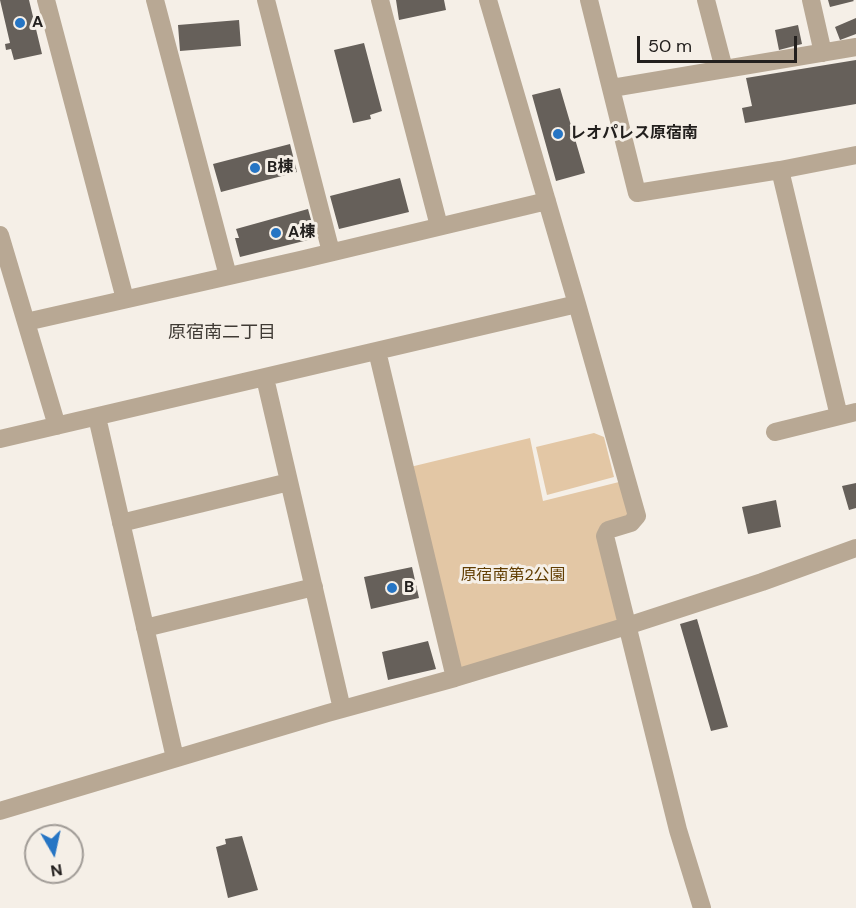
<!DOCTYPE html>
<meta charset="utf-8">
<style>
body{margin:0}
#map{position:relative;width:856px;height:908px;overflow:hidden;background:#f5efe7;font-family:"DM Sans",sans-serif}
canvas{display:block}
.north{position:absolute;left:24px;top:824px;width:60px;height:60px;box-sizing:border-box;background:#f5efe7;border:2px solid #a19c97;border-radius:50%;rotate:171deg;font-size:16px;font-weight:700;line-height:24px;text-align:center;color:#23201e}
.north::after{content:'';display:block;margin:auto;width:21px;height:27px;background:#2675c4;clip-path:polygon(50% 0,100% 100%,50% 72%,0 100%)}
.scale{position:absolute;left:637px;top:36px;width:160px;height:27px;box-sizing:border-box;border:3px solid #23201e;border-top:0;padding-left:8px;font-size:18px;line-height:21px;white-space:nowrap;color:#23201e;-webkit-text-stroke:4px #f5efe7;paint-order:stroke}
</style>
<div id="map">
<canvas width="856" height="908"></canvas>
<div class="north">N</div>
<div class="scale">50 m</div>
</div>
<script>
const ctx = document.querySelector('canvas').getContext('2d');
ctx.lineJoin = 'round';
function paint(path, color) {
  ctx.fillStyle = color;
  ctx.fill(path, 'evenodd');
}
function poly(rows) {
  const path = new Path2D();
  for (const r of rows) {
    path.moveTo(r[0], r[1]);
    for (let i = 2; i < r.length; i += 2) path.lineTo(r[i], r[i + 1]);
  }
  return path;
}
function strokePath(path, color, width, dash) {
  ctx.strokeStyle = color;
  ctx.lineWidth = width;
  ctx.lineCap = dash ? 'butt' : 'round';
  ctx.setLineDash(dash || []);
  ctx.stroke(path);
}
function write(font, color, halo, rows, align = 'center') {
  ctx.font = font + ' "DM Sans","Noto Sans JP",sans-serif';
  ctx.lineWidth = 6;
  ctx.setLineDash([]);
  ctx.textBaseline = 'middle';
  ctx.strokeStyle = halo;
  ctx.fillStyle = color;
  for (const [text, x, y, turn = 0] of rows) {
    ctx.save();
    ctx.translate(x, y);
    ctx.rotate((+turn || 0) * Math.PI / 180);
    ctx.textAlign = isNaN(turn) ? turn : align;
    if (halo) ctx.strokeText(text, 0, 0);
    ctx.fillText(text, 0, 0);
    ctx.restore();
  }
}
const green = poly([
 [594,433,604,437,614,477,547,495,536,447],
 [530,438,543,501,627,480,637,516,608,530,627,626,455,678,406,468]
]);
const building = poly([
 [0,0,29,0,42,54,14,60,11,49,6,50,5,44,10,43],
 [396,0,444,0,446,10,399,20],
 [828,0,853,0,854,1,830,7],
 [856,18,856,34,840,40,835,27],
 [239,20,241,46,180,51,178,25],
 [798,25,802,44,779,50,775,30],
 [364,43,382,111,370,115,371,119,353,123,334,50],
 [856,60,856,104,745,123,742,108,752,106,746,78],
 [560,88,585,173,556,181,532,95],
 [290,144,297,172,221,192,213,164],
 [400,178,409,212,339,229,330,196],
 [308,209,316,238,240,257,235,238,239,238,236,229],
 [856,483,856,508,849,510,842,486],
 [776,500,781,527,748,534,742,507],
 [412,567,419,598,371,609,364,577],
 [697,619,728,727,711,731,680,624],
 [428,641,436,669,388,680,382,652],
 [242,836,258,890,228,898,216,847,226,844,225,839]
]);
const street = poly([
 [46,0,125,299],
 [155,0,228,276],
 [266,0,331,252],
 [380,0,439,226],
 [488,0,577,304,637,516,631,523,608,530,605,536,678,830,702,908],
 [589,0,637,193,780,170,856,155],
 [706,0,724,69],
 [811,0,823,53],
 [612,88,856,47],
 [780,170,839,416],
 [0,235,57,426],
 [26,322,300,260,547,201],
 [377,351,455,678],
 [265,378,342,709],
 [97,417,175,758],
 [775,432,856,412],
 [0,439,577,304],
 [121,523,289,482],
 [145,628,314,587],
 [0,811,328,713,455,678,627,626,762,582,856,548]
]);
const markers = [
 [20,23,6,"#2675c4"],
 [558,134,6,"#2675c4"],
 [255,168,6,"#2675c4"],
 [276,233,6,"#2675c4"],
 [392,588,6,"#2675c4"]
];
const poiNames = [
 ["A",32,23],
 ["レオパレス原宿南",570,134],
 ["B棟",267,168],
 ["A棟",288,233],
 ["B",404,588]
];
const parkNames = [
 ["原宿南第2公園",513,576]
];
const neighbourhoodNames = [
 ["原宿南二丁目",222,333]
];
paint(green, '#e3c7a5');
paint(building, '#66605a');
strokePath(street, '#b8a894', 18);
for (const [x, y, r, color] of markers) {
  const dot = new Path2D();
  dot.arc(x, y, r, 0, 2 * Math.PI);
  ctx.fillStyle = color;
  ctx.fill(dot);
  strokePath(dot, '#f5efe7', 2);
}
write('bold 16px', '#23201e', '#f5efe7', poiNames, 'left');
write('16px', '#623e03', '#f5efe7', parkNames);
write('18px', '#403b35', '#f5efe7', neighbourhoodNames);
</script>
